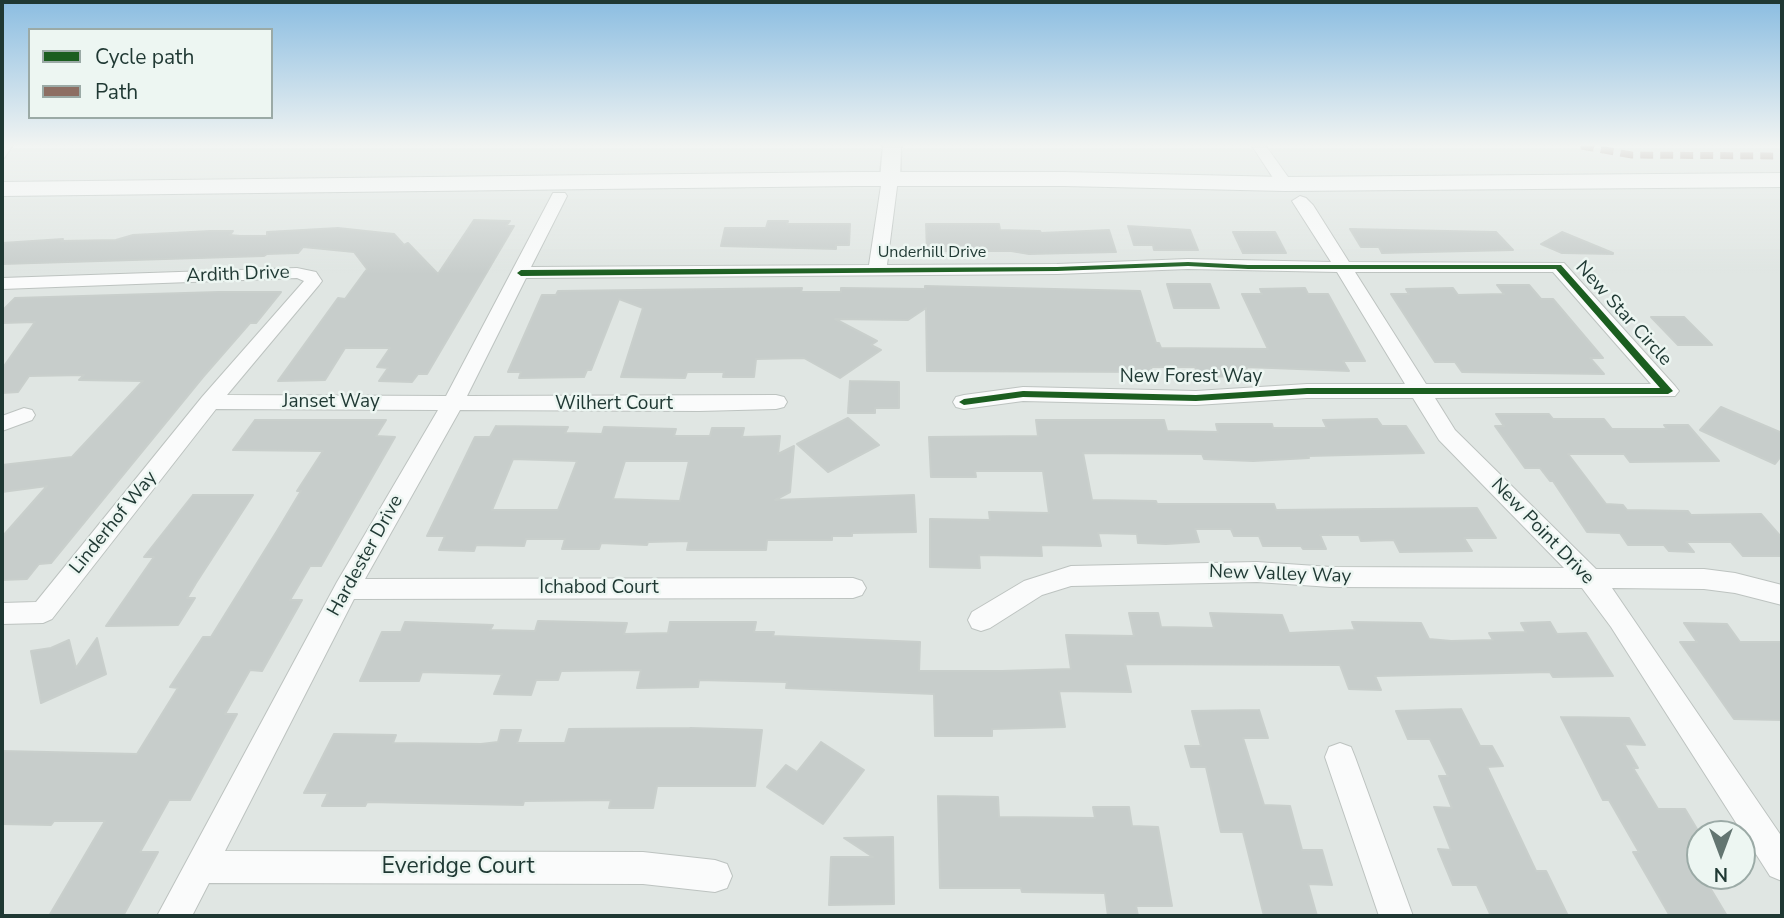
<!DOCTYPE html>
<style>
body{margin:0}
#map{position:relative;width:1784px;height:918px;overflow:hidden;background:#e0e6e3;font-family:"Nunito Sans",sans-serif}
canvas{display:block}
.frame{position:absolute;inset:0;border:4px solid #1f3833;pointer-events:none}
.legend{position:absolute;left:28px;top:28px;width:245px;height:91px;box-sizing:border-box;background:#edf6f2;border:2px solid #9baaa6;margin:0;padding:9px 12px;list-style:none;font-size:21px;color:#1f3833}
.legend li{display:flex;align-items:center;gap:14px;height:35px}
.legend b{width:35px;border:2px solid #9baaa6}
.north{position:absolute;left:1686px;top:820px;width:70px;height:70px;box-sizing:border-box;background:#edf6f2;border:2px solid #9baaa6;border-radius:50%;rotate:180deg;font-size:19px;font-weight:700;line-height:28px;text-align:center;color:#1f3833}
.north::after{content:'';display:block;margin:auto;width:24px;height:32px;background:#637571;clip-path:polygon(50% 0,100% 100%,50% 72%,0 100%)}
</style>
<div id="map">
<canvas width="1784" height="918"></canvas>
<div class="frame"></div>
<ul class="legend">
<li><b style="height:9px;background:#1b5e20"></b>Cycle path</li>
<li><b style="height:9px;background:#8d6e63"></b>Path</li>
</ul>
<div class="north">N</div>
</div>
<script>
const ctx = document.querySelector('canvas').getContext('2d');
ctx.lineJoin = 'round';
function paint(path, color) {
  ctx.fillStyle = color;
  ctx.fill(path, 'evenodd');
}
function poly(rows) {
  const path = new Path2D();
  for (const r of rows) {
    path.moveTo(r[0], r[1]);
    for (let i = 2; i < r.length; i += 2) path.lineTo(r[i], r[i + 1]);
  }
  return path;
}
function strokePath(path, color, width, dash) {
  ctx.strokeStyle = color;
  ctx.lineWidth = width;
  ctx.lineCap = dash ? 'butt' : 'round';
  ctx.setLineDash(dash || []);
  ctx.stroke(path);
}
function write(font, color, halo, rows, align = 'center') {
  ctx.font = font + ' "Nunito Sans",sans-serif';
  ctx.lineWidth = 5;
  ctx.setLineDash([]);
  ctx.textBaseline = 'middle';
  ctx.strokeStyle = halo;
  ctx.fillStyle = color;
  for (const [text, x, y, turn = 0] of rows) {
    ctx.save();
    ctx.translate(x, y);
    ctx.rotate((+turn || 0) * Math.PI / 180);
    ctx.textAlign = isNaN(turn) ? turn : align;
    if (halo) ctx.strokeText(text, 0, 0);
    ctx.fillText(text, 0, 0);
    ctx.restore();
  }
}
const building = poly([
 [474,220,510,221,506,226,514,226,427,374,418,374,412,382,379,381,388,368,377,367,390,348,345,348,325,380,278,381,338,298,345,299,367,269,354,252,303,247,298,253,267,254,264,256,2,264,2,243,63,239,61,241,116,240,133,235,210,231,233,231,230,235,240,236,267,236,267,232,338,228,394,234,404,245,408,243,438,274,474,220],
 [768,221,788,221,787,224,850,224,849,245,836,245,836,249,721,246,725,228,766,228,768,221],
 [926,224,999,224,1000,230,1040,231,1041,233,1109,230,1116,252,1029,254,1011,251,927,251,926,224],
 [1128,226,1190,230,1198,250,1154,250,1153,245,1134,245,1128,226],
 [1350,229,1496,232,1513,250,1382,253,1379,247,1361,247,1350,229],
 [1233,232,1275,232,1286,253,1243,253,1233,232],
 [1562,232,1613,253,1613,254,1562,253,1541,244,1562,232],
 [1167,284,1210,284,1219,308,1174,308,1167,284],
 [1497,285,1529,285,1541,299,1553,299,1603,358,1590,358,1604,374,1462,372,1455,362,1435,362,1391,294,1409,294,1406,289,1453,288,1458,295,1504,294,1497,285],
 [925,286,1140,291,1156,343,1159,343,1161,348,1268,349,1242,294,1262,294,1260,289,1305,288,1308,294,1328,294,1365,361,1343,361,1349,371,1246,367,1250,377,1199,376,1195,367,1151,367,1152,372,927,371,926,308,908,320,835,319,877,341,871,345,881,350,840,378,804,358,756,359,754,377,723,377,724,372,687,372,685,378,621,377,643,308,619,299,591,370,587,370,584,377,519,378,521,372,508,372,542,295,556,295,558,291,802,288,801,292,841,292,841,288,925,289,925,286],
 [219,292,281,292,256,323,250,323,203,377,51,563,39,564,27,579,2,580,2,537,47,486,2,492,2,465,72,457,143,381,79,380,84,375,29,376,18,392,2,393,2,369,35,322,2,323,2,311,15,298,219,292],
 [1651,317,1684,317,1712,345,1678,345,1651,317],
 [850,381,899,382,899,408,875,408,875,413,848,413,850,381],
 [1721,407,1782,433,1782,455,1775,464,1700,430,1721,407],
 [1496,414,1549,414,1553,419,1604,419,1612,429,1667,429,1664,425,1688,425,1719,461,1630,462,1624,454,1568,454,1606,504,1623,505,1627,510,1688,511,1691,515,1761,514,1782,538,1782,556,1743,556,1731,542,1686,542,1694,552,1669,551,1664,545,1628,545,1620,533,1587,532,1553,481,1550,481,1540,468,1525,468,1495,426,1504,426,1496,414],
 [848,418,879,445,828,472,797,444,848,418],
 [1377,419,1382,426,1406,426,1424,453,1308,456,1309,458,1253,461,1204,459,1202,454,1083,453,1092,500,1156,501,1157,504,1274,504,1276,510,1477,508,1496,538,1464,538,1472,551,1400,552,1394,540,1361,541,1359,535,1320,535,1326,549,1303,549,1301,546,1263,546,1259,536,1234,536,1231,529,1195,529,1199,542,1166,544,1138,543,1137,534,1098,533,1101,546,1041,545,1042,556,979,555,980,568,930,567,930,519,990,520,989,512,1049,513,1043,471,975,471,976,477,931,477,929,437,1038,436,1036,420,1164,420,1167,431,1218,432,1216,424,1272,424,1273,428,1327,428,1323,420,1377,419],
 [255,420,386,420,376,436,395,437,321,566,310,566,290,600,302,600,262,671,250,670,225,714,237,714,190,800,169,800,140,852,158,852,123,916,49,916,105,821,54,821,51,825,2,824,2,751,137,754,178,688,170,687,203,637,211,637,277,531,301,491,297,491,323,451,233,450,255,420],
 [496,426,568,427,565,433,602,434,604,427,676,429,674,436,710,436,712,428,744,428,742,437,780,436,778,454,794,446,790,492,775,500,914,495,916,532,852,533,852,536,832,536,832,540,767,540,766,550,687,550,689,541,648,542,647,545,601,543,599,549,562,549,565,539,526,539,524,546,476,545,474,551,439,550,445,536,427,536,475,437,490,437,496,426],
 [513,459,577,461,558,510,492,510,513,459],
 [625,461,689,461,680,501,613,499,625,461],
 [193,495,253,495,196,583,187,598,195,598,178,625,106,626,154,557,144,557,193,495],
 [1129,613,1158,613,1161,627,1214,628,1210,613,1282,615,1289,633,1355,630,1352,622,1421,623,1429,639,1451,641,1493,640,1489,633,1526,632,1521,623,1550,622,1557,634,1586,633,1613,676,1553,677,1550,672,1375,676,1381,690,1349,689,1340,665,1125,664,1131,692,1059,691,1065,727,992,729,992,736,935,736,934,694,786,688,787,682,699,680,698,687,637,688,641,670,561,671,558,680,536,680,531,695,494,694,502,674,422,672,419,681,360,681,382,632,401,632,405,622,493,625,490,630,535,631,538,621,627,623,624,634,668,633,670,622,756,622,754,632,774,632,773,636,920,642,919,671,1002,671,1071,669,1066,635,1134,636,1129,613],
 [1684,623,1727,624,1740,642,1782,642,1782,720,1734,719,1680,642,1697,642,1684,623],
 [97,638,106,674,41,703,31,651,51,648,69,640,76,668,97,638],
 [1461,709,1480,746,1492,746,1503,766,1487,767,1536,871,1546,871,1568,916,1491,916,1477,885,1453,885,1438,849,1451,850,1434,807,1452,808,1439,776,1448,776,1430,739,1408,739,1396,711,1461,709],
 [1259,710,1268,738,1243,738,1264,805,1290,806,1302,850,1322,850,1332,885,1308,884,1317,916,1264,916,1243,832,1221,832,1206,767,1191,767,1185,746,1201,746,1192,711,1259,710],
 [1561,717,1629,718,1645,745,1624,744,1638,768,1633,768,1658,809,1685,809,1700,834,1700,876,1703,876,1727,916,1670,916,1633,852,1639,852,1609,800,1603,800,1561,717],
 [690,728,762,730,755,786,657,786,653,808,609,808,611,800,524,801,523,805,367,802,365,806,322,806,328,793,304,793,334,734,396,735,393,743,481,744,498,742,501,730,521,730,517,743,565,743,569,729,690,728],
 [821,742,864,770,823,824,767,787,786,765,797,772,821,742],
 [938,796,998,797,999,817,1095,818,1093,807,1129,807,1132,826,1158,827,1172,906,1136,906,1138,916,1108,916,1105,893,1022,892,1021,888,940,888,938,796],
 [893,837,894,904,829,905,831,857,873,857,844,838,893,837]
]);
const service = poly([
 [6,146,12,146,4,158,2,159,2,152,6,146]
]);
const minor = poly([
 [1252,146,1266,146,1293,184,1291,187,1279,187,1252,146],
 [890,174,898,179,887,265,1057,264,1188,259,1331,262,1292,201,1300,196,1306,198,1313,205,1349,262,1564,263,1675,386,1679,391,1675,396,1435,398,1455,430,1596,569,1704,569,1735,573,1782,585,1782,605,1735,593,1704,589,1612,588,1782,837,1782,881,1770,876,1611,627,1582,588,1331,587,1257,582,1071,586,1042,595,990,628,981,631,972,628,968,620,972,612,1024,581,1071,566,1257,562,1331,567,1564,568,1439,440,1413,398,1307,398,1196,405,1023,401,964,409,956,407,953,402,956,397,964,395,1023,387,1196,391,1307,384,1405,384,1337,272,1188,269,1057,274,526,278,467,396,776,395,784,397,787,402,784,407,776,409,699,411,460,410,365,579,853,578,862,581,866,588,862,595,853,598,354,599,225,851,643,852,715,860,727,864,732,876,727,888,715,892,643,884,209,883,192,916,157,916,337,582,438,410,216,409,52,619,43,623,2,624,2,603,36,602,202,397,304,281,297,278,2,289,2,278,297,268,316,272,322,281,319,285,227,395,446,396,553,193,565,193,567,196,531,267,869,265,882,179,890,174],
 [1355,272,1553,272,1651,384,1426,384,1355,272],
 [24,408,32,410,35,415,32,420,2,431,2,416,24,408],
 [1340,743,1351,747,1355,757,1413,916,1379,916,1325,757,1329,747,1340,743]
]);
const tertiary = poly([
 [883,146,901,146,900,179,897,183,890,185,880,179,883,146]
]);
const secondary = poly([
 [855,172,1064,172,1285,177,1782,173,1782,187,1285,191,1064,186,855,186,2,196,2,182,855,172]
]);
const quiet = poly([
 [1581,146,1632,155,1782,156]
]);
const cycleway = poly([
 [1188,262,1248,265,1561,265,1673,391,1668,394,1307,394,1196,401,1023,397,964,405,959,402,964,399,1023,391,1196,395,1307,388,1660,388,1556,269,1248,269,1188,266,1057,271,521,276,517,273,521,270,1057,267,1188,262]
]);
const farStreetnames = [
 ["Underhill Drive",932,253]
];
const streetNames = [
 ["Ardith Drive",238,275,-2],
 ["New Star Circle",1623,314,48],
 ["New Forest Way",1191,377],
 ["Janset Way",331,402],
 ["Wilhert Court",614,404],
 ["Linderhof Way",114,523,-51],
 ["New Point Drive",1542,532,46],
 ["Hardester Drive",366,556,-61],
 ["New Valley Way",1280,575,2],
 ["Ichabod Court",599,588]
];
const nearStreetnames = [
 ["Everidge Court",458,867]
];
paint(building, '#c7cdcb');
strokePath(building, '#c9cfcc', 2);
strokePath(service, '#bdc3c0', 3);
strokePath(minor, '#bdc3c0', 2);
strokePath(tertiary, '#bdc3c0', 3);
strokePath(secondary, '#bcc4c1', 2);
paint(service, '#fafbfb');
paint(minor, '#fafbfb');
paint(tertiary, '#fafbfb');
paint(secondary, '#fafbfb');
strokePath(quiet, '#8d6e63', 7, [13, 7]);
paint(cycleway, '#1b5e20');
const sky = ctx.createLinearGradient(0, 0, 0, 274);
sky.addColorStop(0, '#8bbde1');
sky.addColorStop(0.53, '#f1f4f2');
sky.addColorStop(1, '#f1f4f200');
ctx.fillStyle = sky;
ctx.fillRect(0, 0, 1784, 274);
write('16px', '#1f3833', '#edf6f2', farStreetnames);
write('19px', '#1f3833', '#edf6f2', streetNames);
write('23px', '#1f3833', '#edf6f2', nearStreetnames);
</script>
